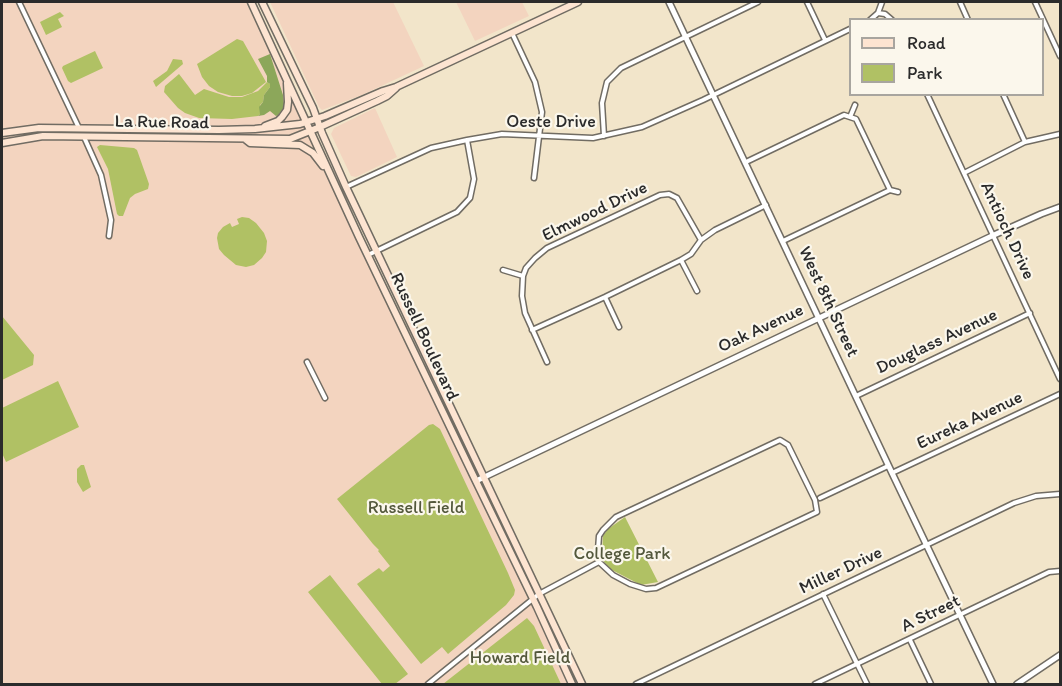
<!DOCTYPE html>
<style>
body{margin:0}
#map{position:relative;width:1062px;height:686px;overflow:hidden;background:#f2e5ca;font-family:Itim,sans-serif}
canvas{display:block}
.frame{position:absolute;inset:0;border:3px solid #2b2b2b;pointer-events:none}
.legend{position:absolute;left:849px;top:18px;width:195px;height:78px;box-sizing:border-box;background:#fbf7ec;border:2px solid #a8a59f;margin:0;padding:8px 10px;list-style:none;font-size:18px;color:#2b2b2b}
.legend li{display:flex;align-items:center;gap:12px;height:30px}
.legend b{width:30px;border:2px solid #a8a59f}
</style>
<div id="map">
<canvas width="1062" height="686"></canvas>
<div class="frame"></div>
<ul class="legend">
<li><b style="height:8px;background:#fde4d1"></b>Road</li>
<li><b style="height:16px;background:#b0c164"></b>Park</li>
</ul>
</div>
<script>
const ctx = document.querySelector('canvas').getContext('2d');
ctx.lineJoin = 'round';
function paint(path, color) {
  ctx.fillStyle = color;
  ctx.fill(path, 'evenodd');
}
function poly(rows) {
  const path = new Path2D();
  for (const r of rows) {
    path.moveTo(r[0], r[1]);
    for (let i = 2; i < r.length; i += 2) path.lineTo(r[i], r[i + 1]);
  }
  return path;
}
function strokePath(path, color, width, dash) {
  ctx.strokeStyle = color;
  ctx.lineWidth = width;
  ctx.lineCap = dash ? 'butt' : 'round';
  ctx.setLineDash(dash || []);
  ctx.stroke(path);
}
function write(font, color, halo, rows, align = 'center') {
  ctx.font = font + ' Itim,sans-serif';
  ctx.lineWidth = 4.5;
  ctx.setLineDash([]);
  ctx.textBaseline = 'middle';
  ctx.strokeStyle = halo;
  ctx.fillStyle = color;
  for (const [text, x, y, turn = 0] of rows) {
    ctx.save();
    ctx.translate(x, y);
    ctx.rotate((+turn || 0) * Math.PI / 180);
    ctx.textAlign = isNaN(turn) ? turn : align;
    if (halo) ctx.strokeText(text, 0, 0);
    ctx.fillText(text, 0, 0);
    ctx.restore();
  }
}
const built = poly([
 [2,2,246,2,569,684,2,684],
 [270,2,393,2,424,66,362,95,322,110,319,107],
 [456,2,522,2,529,16,475,41],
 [375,108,397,157,356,177,351,176,331,134,334,128]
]);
const green = poly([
 [60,12,64,16,58,19,62,27,46,35,40,22],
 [237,39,243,41,266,82,252,93,242,96,232,96,218,92,209,86,202,77,197,64],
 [95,51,103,68,71,83,68,81,62,68,63,66],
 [173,59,182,60,183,64,156,87,153,81,167,71],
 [179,74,195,95,204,89,229,97,242,97,258,91,267,82,270,84,270,87,264,95,263,102,260,105,260,114,258,116,232,119,199,118,185,113,178,108,164,92,165,86],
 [100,145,134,148,137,150,149,184,148,189,135,194,130,198,123,216,119,216,117,214,108,169,97,147],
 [242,217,249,218,256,223,264,233,267,241,266,252,262,258,254,265,246,267,236,265,224,255,219,249,217,238,218,233,223,227,230,223,232,227,239,224,237,219],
 [2,316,34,355,33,365,2,380],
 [58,381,79,427,6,462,2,453,2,408],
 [433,424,440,429,508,573,515,590,514,595,506,605,448,654,442,647,421,664,357,584,379,568,383,572,390,566,378,551,379,550,373,544,337,499,429,425],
 [81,465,84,465,91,487,83,492,77,482,77,469],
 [625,517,658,582,641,585,612,570,604,562,602,556,603,536,608,529],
 [330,575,408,674,395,684,382,684,308,592],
 [527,618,534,626,561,684,443,684]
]);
const forest = poly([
 [270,54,283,95,284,104,283,109,278,115,276,116,270,111,264,115,258,116,260,114,259,107,263,102,264,95,270,87,270,84,267,82,267,76,258,59]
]);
const minor = poly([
 [19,2,79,128],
 [807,2,825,40],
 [960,2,968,20],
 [1035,2,1060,56],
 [878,13,885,14,892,20],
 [870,20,878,13,882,2],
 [512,33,535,82,542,112,534,178],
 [927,94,1060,379],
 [1003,94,1025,142],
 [850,117,855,105],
 [604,136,602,103,607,82,621,68,758,2],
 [84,137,101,175,111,220,109,236],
 [746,162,844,115,856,119,890,190,783,241],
 [964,173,1025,142,1060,134],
 [346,187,431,148,467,140,502,134,593,138,642,127,703,100,850,29],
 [890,190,898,192],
 [368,255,457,212,470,198,474,179,467,140],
 [681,260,697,291],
 [503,270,523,276],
 [605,297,619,327],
 [532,330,605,297,681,260,691,254,701,240,715,230,766,205],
 [307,362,325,398],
 [547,362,525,313,522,296,523,276,526,268,535,258,547,248,660,195,669,194,677,198,701,240],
 [856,396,1030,313],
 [892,473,1060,394],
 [820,498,888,466],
 [823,594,867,684],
 [910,640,931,684],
 [428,684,539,594,599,562,613,575,630,584,646,589,656,588,817,512,815,500,788,445,780,440,616,517,603,530,599,536,598,550,599,562],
 [636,684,1014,503,1036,496,1060,494],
 [815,684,1049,572,1060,571]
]);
const tertiary = poly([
 [669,2,892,473,993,684],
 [476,481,994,235,1041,214,1060,207],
 [1017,684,1060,655]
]);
const secondary = poly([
 [251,2,359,237,473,475,537,607,572,684],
 [262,2,313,108,322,133,346,187,582,684],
 [265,126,278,121,282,117,287,110,288,102,287,83],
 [2,133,39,128,219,130,255,129,300,124,325,116,383,91,396,87,578,2],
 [245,139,250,143,300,145,313,153,323,166],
 [2,143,43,136,290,139,320,127,377,101,387,96,396,88]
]);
const streetNames = [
 ["Oeste Drive",551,122],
 ["La Rue Road",162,123,1],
 ["Elmwood Drive",595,212,-26],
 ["Antioch Drive",1007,231,65],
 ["West 8th Street",828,302,65],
 ["Oak Avenue",761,329,-25],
 ["Russell Boulevard",424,337,65],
 ["Douglass Avenue",937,342,-25],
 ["Eureka Avenue",970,421,-25],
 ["Miller Drive",841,571,-25],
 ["A Street",931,614,-26]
];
const parkNames = [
 ["Russell Field",416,508],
 ["College Park",622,554],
 ["Howard Field",520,658]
];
paint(built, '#f3d4bf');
paint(green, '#b0c164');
paint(forest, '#8ca75a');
strokePath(minor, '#716c63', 7);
strokePath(tertiary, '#716c63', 8);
strokePath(secondary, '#716c63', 9);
strokePath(minor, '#fff', 4);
strokePath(tertiary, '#fff', 5);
strokePath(secondary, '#fde4d1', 6);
write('18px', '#2b2b2b', '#fbf7ec', streetNames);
write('18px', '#53583c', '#fbf7ec', parkNames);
</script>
